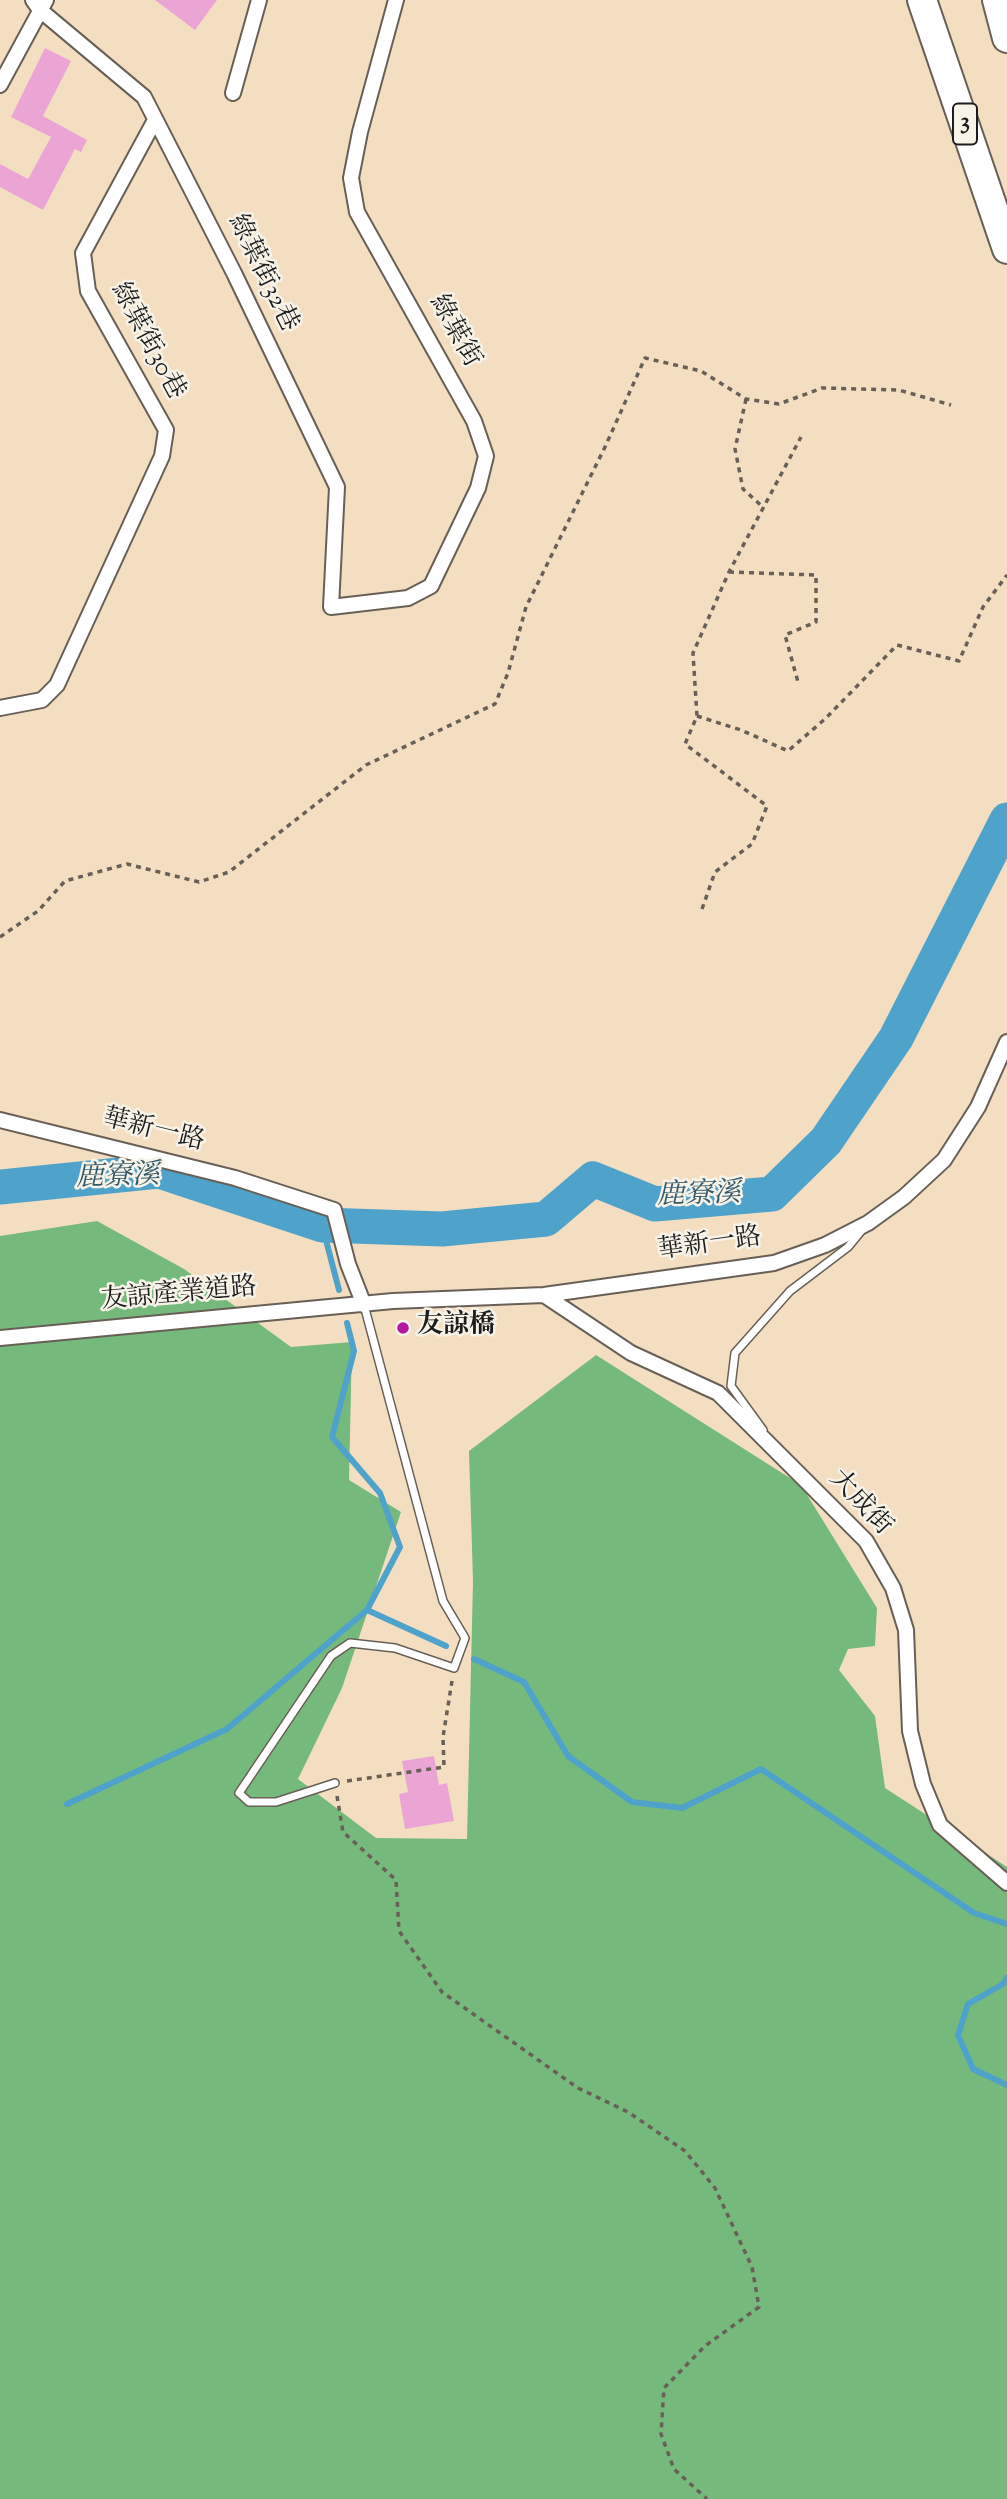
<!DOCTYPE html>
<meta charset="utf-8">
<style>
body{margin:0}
canvas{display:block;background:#f4dec2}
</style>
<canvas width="1007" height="2499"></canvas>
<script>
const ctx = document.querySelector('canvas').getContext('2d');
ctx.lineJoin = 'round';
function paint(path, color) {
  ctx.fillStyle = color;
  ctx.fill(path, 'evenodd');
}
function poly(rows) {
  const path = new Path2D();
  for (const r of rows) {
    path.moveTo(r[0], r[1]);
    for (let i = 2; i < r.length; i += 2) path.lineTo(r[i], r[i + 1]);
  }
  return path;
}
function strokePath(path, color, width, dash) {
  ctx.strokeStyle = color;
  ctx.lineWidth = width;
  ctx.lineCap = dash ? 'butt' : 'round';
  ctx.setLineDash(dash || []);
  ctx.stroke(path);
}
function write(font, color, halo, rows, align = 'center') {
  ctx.font = font + ' "Sorts Mill Goudy","Noto Serif TC",serif';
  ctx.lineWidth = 5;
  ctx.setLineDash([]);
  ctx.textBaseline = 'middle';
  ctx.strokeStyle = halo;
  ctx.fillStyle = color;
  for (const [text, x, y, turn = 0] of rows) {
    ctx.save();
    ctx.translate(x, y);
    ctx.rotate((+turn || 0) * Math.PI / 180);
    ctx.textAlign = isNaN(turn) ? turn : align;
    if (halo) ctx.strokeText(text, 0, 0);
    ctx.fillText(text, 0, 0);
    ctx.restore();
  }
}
const forest = poly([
 [97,1221,184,1269,291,1347,352,1342,349,1480,401,1512,342,1688,298,1779,376,1838,467,1839,473,1581,469,1451,596,1355,801,1485,877,1608,875,1646,848,1649,839,1670,875,1716,885,1788,1007,1867,1007,2499,0,2499,0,1236]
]);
const stream = poly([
 [322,1225,339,1290],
 [347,1323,354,1351,332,1437,380,1493,400,1547,367,1610,446,1646],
 [474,1659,524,1682,568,1756,632,1802,682,1808,761,1769,974,1913,1007,1924],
 [67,1804,227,1729,367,1610],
 [1007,1978,1003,1984,968,2004,958,2035,973,2069,1007,2085]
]);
const river = poly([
 [0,1187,159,1171,322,1225,442,1229,546,1219,593,1179,655,1204,772,1194,826,1141,896,1038,1007,820]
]);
const building = poly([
 [155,0,217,0,195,30],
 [45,48,71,61,43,116,87,140,81,152,75,149,43,210,0,187,0,164,28,179,51,137,11,117],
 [434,1756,439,1785,447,1783,454,1821,405,1829,399,1794,408,1792,402,1761]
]);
const path = poly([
 [746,399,735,449,743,489,764,508],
 [729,572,816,575,816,622,785,635,798,682],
 [697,716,741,730,788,751,825,719,897,645,959,661,983,607,1007,575],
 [702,909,715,872,752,844,767,806,685,744,697,716,693,653,729,572,801,437],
 [0,937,38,911,65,881,127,864,199,882,229,872,366,765,495,704,508,673,526,607,605,447,645,358,701,371,746,399,779,404,822,388,899,390,951,405],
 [347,1781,444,1767,443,1737,452,1681],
 [337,1796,343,1832,396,1880,399,1931,442,1992,578,2088,628,2112,685,2151,715,2188,752,2267,759,2307,705,2346,664,2388,661,2434,674,2469,707,2499]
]);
const lane = poly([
 [763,1430,731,1386,735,1353,790,1291,848,1247,862,1230],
 [335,1783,276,1802,249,1802,239,1793,331,1656,350,1643,395,1648,454,1668,465,1638,443,1601,364,1305]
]);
const street = poly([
 [33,0,40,10,144,97,234,273,337,487,331,607,408,598,431,586,478,488,486,456,474,421,357,212,351,178,360,132,396,0],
 [0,85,46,0],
 [233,93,259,0],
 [0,708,42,700,57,685,162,456,166,430,88,291,83,253,155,120],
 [0,1120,235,1178,334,1210,348,1264,364,1305],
 [544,1295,631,1353,718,1393,866,1541,893,1588,906,1630,910,1731,923,1784,940,1825,1007,1883],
 [0,1338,393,1301,544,1295,774,1263,825,1245,868,1223,904,1197,944,1160,978,1107,1007,1042]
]);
const highway = poly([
 [922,0,1007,249],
 [997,0,1007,38]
]);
const markers = [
 [403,1328,7,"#b5179e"]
];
const shields = [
 [965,124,24]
];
const shieldNames = [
 ["3",965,124]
];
const streetNames = [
 ["綠葉街32巷",261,274,64],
 ["綠葉街",453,332,61],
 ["綠葉街30巷",146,342,62],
 ["華新一路",153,1132,14],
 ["華新一路",710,1246,-8],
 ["友諒產業道路",179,1296,-5],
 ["大成街",859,1504,47]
];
const poiNames = [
 ["友諒橋",417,1328]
];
const waterNames = [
 ["鹿寮溪",118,1179,-2],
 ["鹿寮溪",699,1197,-2]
];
paint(forest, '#76b97d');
strokePath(stream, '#4fa3cb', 6);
strokePath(river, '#4fa3cb', 35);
paint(building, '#eba5d5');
strokePath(lane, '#686056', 10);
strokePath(street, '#686056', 18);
strokePath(highway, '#686056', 32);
strokePath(path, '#686056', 3.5, [5, 5]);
strokePath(lane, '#fff', 7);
strokePath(street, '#fff', 14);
strokePath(highway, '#fff', 28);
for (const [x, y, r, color] of markers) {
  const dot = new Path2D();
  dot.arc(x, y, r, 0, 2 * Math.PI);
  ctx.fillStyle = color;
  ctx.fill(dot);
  strokePath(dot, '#f7f3e8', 2.5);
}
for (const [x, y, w] of shields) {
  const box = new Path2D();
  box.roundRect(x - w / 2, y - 20.5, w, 41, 5);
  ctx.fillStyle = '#f7f3e8';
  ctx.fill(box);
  strokePath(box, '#1c1c1c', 2);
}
write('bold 24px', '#1c1c1c', null, shieldNames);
write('26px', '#1c1c1c', '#f7f3e8', streetNames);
write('bold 26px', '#1c1c1c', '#f7f3e8', poiNames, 'left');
write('italic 28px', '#33596b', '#f7f3e8', waterNames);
</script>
